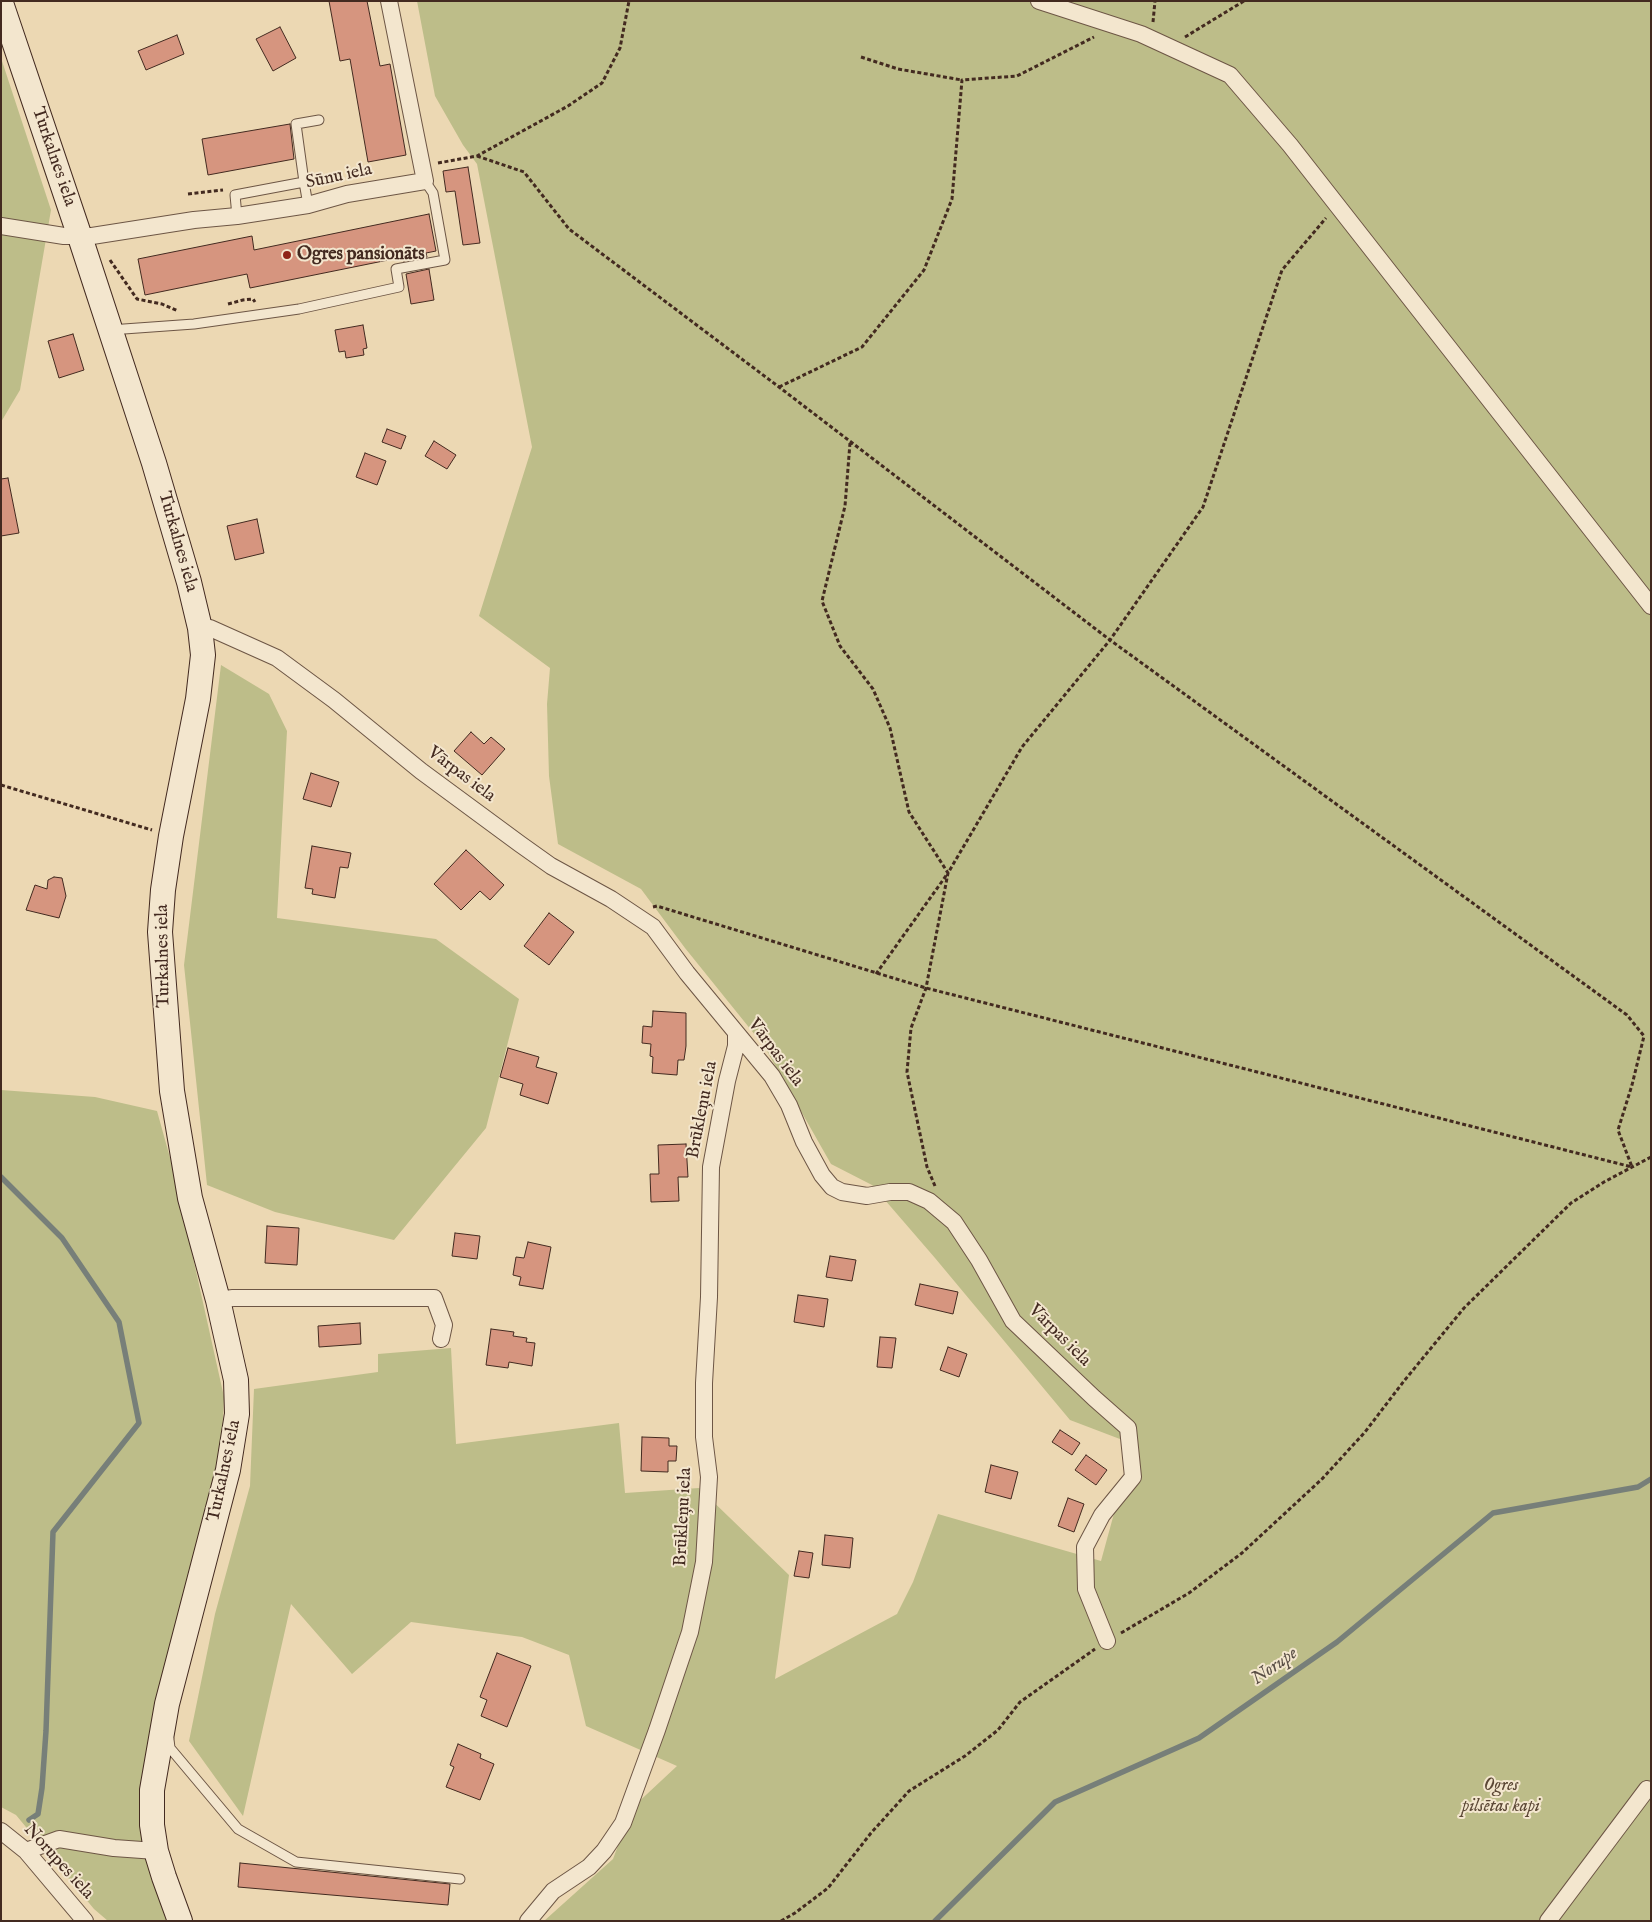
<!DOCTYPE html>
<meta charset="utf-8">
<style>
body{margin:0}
#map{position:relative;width:1652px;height:1922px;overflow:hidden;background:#ecd8b3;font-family:"IM FELL English",serif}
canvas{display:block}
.frame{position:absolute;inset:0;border:2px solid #432a20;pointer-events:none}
</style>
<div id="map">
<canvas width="1652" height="1922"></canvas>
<div class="frame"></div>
</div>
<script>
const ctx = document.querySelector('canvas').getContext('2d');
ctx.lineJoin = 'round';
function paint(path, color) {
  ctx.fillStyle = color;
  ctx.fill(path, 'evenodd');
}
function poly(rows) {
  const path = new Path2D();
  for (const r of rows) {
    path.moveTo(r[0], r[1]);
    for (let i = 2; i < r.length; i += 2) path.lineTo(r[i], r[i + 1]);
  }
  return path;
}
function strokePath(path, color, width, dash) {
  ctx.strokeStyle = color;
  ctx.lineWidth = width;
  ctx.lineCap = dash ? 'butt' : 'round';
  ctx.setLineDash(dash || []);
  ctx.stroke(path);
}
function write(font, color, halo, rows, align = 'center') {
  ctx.font = font + ' "IM FELL English",serif';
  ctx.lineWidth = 4;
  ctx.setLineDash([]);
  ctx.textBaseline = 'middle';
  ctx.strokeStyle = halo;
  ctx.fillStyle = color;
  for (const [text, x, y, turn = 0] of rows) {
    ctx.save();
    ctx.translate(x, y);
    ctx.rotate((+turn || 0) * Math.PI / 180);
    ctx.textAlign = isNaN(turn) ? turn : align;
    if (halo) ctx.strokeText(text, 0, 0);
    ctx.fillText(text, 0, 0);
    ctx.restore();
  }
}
const green = poly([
 [417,1,1651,1,1651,1921,544,1921,613,1859,632,1808,677,1766,586,1726,569,1655,522,1637,411,1622,352,1674,291,1604,243,1816,189,1741,215,1614,250,1486,254,1389,378,1372,378,1354,451,1348,456,1444,619,1423,625,1493,699,1488,789,1575,775,1679,897,1614,913,1582,938,1514,1101,1561,1133,1444,1070,1420,935,1258,872,1185,831,1164,764,1046,685,948,641,889,558,844,549,776,547,704,550,668,479,616,532,447,477,164,463,145,435,96],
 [1,58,51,210,20,390,1,422],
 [221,665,269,694,287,731,277,918,436,939,519,999,486,1128,394,1240,275,1212,207,1185,184,965],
 [1,1090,95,1097,157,1111,174,1172,224,1397,220,1483,145,1803,172,1921,108,1921,94,1909,16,1815,1,1807]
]);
const stream = poly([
 [1,1177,62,1238,119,1322,139,1423,53,1532,46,1731,42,1788,38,1814,29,1820],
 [935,1921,1055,1802,1199,1738,1337,1642,1493,1513,1638,1487,1651,1479]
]);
const building = poly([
 [329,1,367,1,380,66,390,64,406,155,368,162,350,59,340,61,329,1],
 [280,27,296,58,273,71,256,39,280,27],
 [177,35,184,54,146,70,138,51,177,35],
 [290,124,294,159,208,175,202,139,290,124],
 [468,167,480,243,463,245,455,191,446,192,443,171,468,167],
 [429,214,436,251,426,253,427,257,403,261,403,257,250,288,247,274,145,295,138,259,252,236,254,250,429,214],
 [429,269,434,300,411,304,406,274,429,269],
 [363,325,367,348,363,349,364,355,346,358,345,351,339,352,335,330,363,325],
 [73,334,84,370,59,378,48,341,73,334],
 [387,429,406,436,401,449,382,442,387,429],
 [434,441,456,455,447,469,425,456,434,441],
 [365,453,386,461,377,485,356,477,365,453],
 [8,478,19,533,1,536,1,479,8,478],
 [257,519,264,553,235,560,227,526,257,519],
 [471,732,484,744,491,737,505,749,482,775,454,751,471,732],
 [311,773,339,782,331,807,303,799,311,773],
 [312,846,351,853,348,868,340,867,335,898,312,894,313,889,305,888,312,846],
 [466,850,504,885,490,900,480,891,461,910,434,884,466,850],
 [54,877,62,878,66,896,59,918,26,910,35,885,47,889,48,880,54,877],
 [549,913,574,932,549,965,524,946,549,913],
 [653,1011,686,1013,686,1046,684,1060,678,1060,677,1075,652,1073,653,1057,650,1056,651,1044,642,1043,643,1026,652,1027,653,1011],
 [508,1048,539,1057,536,1067,557,1073,548,1104,520,1095,523,1084,500,1077,508,1048],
 [686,1144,688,1177,678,1177,679,1201,651,1202,650,1174,659,1174,658,1145,686,1144],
 [267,1226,299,1228,297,1265,265,1263,267,1226],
 [455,1233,480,1236,477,1259,452,1256,455,1233],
 [528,1242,551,1247,543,1289,519,1285,521,1277,513,1275,516,1257,524,1258,528,1242],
 [830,1256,856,1260,852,1281,826,1277,830,1256],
 [920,1284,958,1292,953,1314,915,1305,920,1284],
 [798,1295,828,1299,824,1327,794,1322,798,1295],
 [360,1323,361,1344,319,1347,318,1326,360,1323],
 [491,1329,514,1332,513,1336,527,1338,526,1342,535,1343,532,1366,509,1362,508,1368,486,1365,491,1329],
 [880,1337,896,1338,892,1368,877,1367,880,1337],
 [948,1347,967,1354,959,1377,940,1370,948,1347],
 [1060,1430,1080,1443,1072,1455,1052,1442,1060,1430],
 [642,1437,669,1438,669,1446,677,1446,676,1461,668,1461,668,1472,641,1471,642,1437],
 [1086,1455,1107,1470,1096,1485,1075,1470,1086,1455],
 [991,1465,1018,1472,1011,1499,985,1492,991,1465],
 [1068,1498,1084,1504,1074,1532,1058,1526,1068,1498],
 [825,1535,853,1538,850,1568,822,1565,825,1535],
 [799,1551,813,1553,809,1578,794,1576,799,1551],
 [497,1653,531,1666,507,1727,481,1716,487,1700,480,1697,497,1653],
 [458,1744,481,1754,480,1758,494,1764,480,1800,446,1787,454,1767,450,1765,458,1744],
 [240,1863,450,1884,448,1905,238,1887,240,1863]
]);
const path = poly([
 [1153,22,1155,1],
 [1185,37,1244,1],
 [861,57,898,69,962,80],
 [477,156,524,172,569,229,779,387,1110,640,1627,1015,1644,1036,1632,1085,1618,1130,1632,1167],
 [438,163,477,156,568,106,602,83,620,48,629,1],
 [188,194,223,190],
 [110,260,137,299,162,304,178,311],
 [228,304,243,300,253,299,255,302],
 [779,387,862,347,924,270,952,199,962,80,1017,76,1094,37],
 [850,443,845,506,822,601,840,646,873,689,890,728,909,812,948,873,876,974],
 [1,785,152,830],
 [653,907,657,906,926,988,1632,1167],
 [935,1186,927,1167,907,1072,911,1028,926,988,948,873,1022,747,1110,640,1203,507,1282,270,1326,218],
 [1121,1633,1189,1593,1242,1553,1322,1479,1365,1432,1404,1381,1464,1308,1571,1203,1604,1182,1651,1157],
 [781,1921,795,1913,828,1888,871,1833,909,1791,965,1756,998,1730,1020,1702,1095,1649]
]);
const lane = poly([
 [304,182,296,124,319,120],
 [237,216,235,195,304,182,308,205],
 [110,330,194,324,299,309,399,287,396,269,445,260,433,193,425,181],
 [169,1739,170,1748,238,1829,296,1862,460,1879]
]);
const street = poly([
 [1039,1,1141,34,1230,75,1290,145,1651,606],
 [1,226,64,236,92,236,194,220,237,216,308,205,347,194,425,181,389,1],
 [200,628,210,628,277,658,334,700,421,771,520,844,551,866,611,899,653,927,687,973,772,1076,789,1105,804,1142,822,1175,832,1187,842,1192,867,1196,890,1192,909,1192,929,1201,954,1222,979,1260,1013,1321,1094,1398,1128,1428,1133,1477,1102,1515,1085,1547,1086,1589,1107,1641],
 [218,1300,233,1298,434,1298,444,1325,441,1339],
 [1,1831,26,1851,85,1921],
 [26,1851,59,1839,114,1848,156,1851],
 [528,1921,553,1891,589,1867,604,1851,623,1823,657,1730,690,1632,704,1562,709,1477,704,1437,704,1383,709,1297,711,1167,727,1081,736,1046,736,1034],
 [1548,1921,1647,1789]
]);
const secondary = poly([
 [1,3,80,237,154,463,189,582,200,628,203,655,198,699,171,836,163,890,160,932,172,1091,190,1198,218,1300,236,1380,237,1414,228,1470,167,1704,152,1790,152,1825,156,1851,164,1877,180,1921]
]);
const markers = [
 [287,255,5,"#8f2418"]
];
const streetNames = [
 ["Turkalnes iela",53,157,71],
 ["Sūnu iela",339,177,-12],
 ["Turkalnes iela",177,542,74],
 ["Vārpas iela",461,775,37],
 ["Turkalnes iela",164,956,-91],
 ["Vārpas iela",775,1053,53],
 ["Brūkleņu iela",703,1110,-79],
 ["Vārpas iela",1059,1336,45],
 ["Turkalnes iela",225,1471,-78],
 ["Brūkleņu iela",684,1517,-87],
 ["Norupes iela",58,1862,48]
];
const poiNames = [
 ["Ogres pansionāts",297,255]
];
const parkNames = [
 ["Ogres",1501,1786],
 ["pilsētas kapi",1501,1807]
];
const waterNames = [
 ["Norupe",1275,1667,-35]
];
paint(green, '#bdbd89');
strokePath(stream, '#777f79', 5.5);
paint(building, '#d6957f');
strokePath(building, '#432a20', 1);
strokePath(lane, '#6d5645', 11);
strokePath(street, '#6d5645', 18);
strokePath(secondary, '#432a20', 26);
strokePath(path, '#432a20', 3, [4, 2.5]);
strokePath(lane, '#f3e6ce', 9);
strokePath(street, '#f3e6ce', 16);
strokePath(secondary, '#f3e6ce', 24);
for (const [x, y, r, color] of markers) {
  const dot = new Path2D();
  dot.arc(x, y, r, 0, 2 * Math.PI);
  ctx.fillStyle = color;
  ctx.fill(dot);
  strokePath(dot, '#f3e6ce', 2);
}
write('18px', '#432a20', '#f3e6ce', streetNames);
write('bold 18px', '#432a20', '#f3e6ce', poiNames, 'left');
write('italic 18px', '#5b4735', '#f3e6ce', parkNames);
write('italic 19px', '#594e45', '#f3e6ce', waterNames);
</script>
